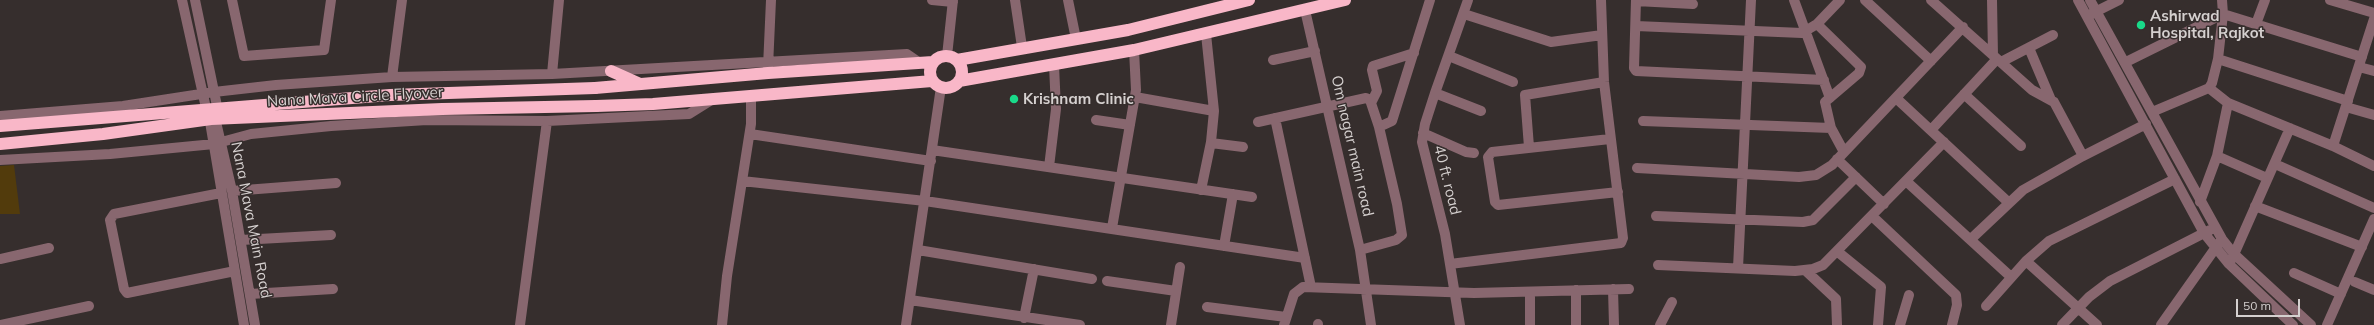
<!DOCTYPE html>
<style>
body{margin:0}
#map{position:relative;width:2374px;height:325px;overflow:hidden;background:#362e2d;font-family:Mulish,sans-serif}
canvas{display:block}
.scale{position:absolute;left:2236px;top:299px;width:64px;height:18px;box-sizing:border-box;border:2px solid #d5d0cf;border-top:0;padding-left:5px;font-size:12px;line-height:14px;white-space:nowrap;color:#d5d0cf;-webkit-text-stroke:3px #362e2d;paint-order:stroke}
</style>
<div id="map">
<canvas width="2374" height="325"></canvas>
<div class="scale">50 m</div>
</div>
<script>
const ctx = document.querySelector('canvas').getContext('2d');
ctx.lineJoin = 'round';
function paint(path, color) {
  ctx.fillStyle = color;
  ctx.fill(path, 'evenodd');
}
function poly(rows) {
  const path = new Path2D();
  for (const r of rows) {
    if (r.length === 3) {
      path.moveTo(r[0] + r[2], r[1]);
      path.arc(r[0], r[1], r[2], 0, 2 * Math.PI);
      continue;
    }
    path.moveTo(r[0], r[1]);
    for (let i = 2; i < r.length; i += 2) path.lineTo(r[i], r[i + 1]);
  }
  return path;
}
function strokePath(path, color, width, dash) {
  ctx.strokeStyle = color;
  ctx.lineWidth = width;
  ctx.lineCap = dash ? 'butt' : 'round';
  ctx.setLineDash(dash || []);
  ctx.stroke(path);
}
function write(font, color, halo, rows, align = 'center') {
  ctx.font = font + ' Mulish,sans-serif';
  ctx.lineWidth = 3;
  ctx.setLineDash([]);
  ctx.textBaseline = 'middle';
  ctx.strokeStyle = halo;
  ctx.fillStyle = color;
  for (const [text, x, y, turn = 0] of rows) {
    ctx.save();
    ctx.translate(x, y);
    ctx.rotate((+turn || 0) * Math.PI / 180);
    ctx.textAlign = isNaN(turn) ? turn : align;
    if (halo) ctx.strokeText(text, 0, 0);
    ctx.fillText(text, 0, 0);
    ctx.restore();
  }
}
const green = poly([
 [14,165,20,214,0,214,0,166]
]);
const minor = poly([
 [182,0,206,108],
 [195,0,217,106],
 [232,0,244,56,324,50,331,0],
 [932,0,953,2],
 [1015,0,1022,47],
 [1068,0,1076,39],
 [1636,0,1634,68,1636,71,1824,80],
 [1794,0,1830,98],
 [1865,0,1931,61],
 [1931,0,2032,90,2054,102,2083,156],
 [1992,0,1993,55],
 [2078,0,2204,233,2229,264,2293,325],
 [2090,0,2222,239,2234,254,2311,325],
 [2330,0,2374,13],
 [1636,1,1693,4],
 [1305,10,1360,250,1371,325],
 [1464,14,1551,42,1602,35],
 [2091,14,2119,0],
 [1817,24,1861,67,1859,73,1825,102,1831,128],
 [2256,24,2265,0],
 [1636,26,1802,33,1817,24,1840,0],
 [2029,48,2051,100],
 [947,56,953,0],
 [1449,56,1513,82],
 [2218,59,2348,101],
 [1273,60,1315,51],
 [2001,62,2053,35],
 [2126,62,2223,14,2362,57],
 [768,67,771,0],
 [2359,67,2374,71],
 [552,74,559,0],
 [392,77,402,0],
 [2209,88,2228,103,2333,146,2374,166],
 [1435,93,1481,111],
 [1964,94,2021,146],
 [1135,97,1214,111],
 [1896,98,2008,202],
 [1371,103,1377,91,1372,70,1373,66,1414,53],
 [2346,107,2374,115],
 [2152,112,2209,88,2212,83,2218,59,2223,14,2222,0],
 [0,116,123,106,214,92,276,85,392,77,552,74,907,54,920,63],
 [1275,118,1311,287],
 [1096,120,1130,125],
 [1643,121,1831,128,1844,152],
 [210,122,244,325],
 [216,122,232,191,255,325],
 [1258,122,1366,98,1370,100,1379,127,1397,204,1402,235,1396,240,1360,250],
 [1379,127,1392,121,1430,0],
 [1931,130,1997,59],
 [1423,133,1466,152,1474,153],
 [750,134,931,161],
 [1610,139,1492,152,1488,157,1495,202,1498,205,1618,192],
 [1211,143,1243,147],
 [2333,146,2374,19],
 [1529,147,1525,95,1604,82],
 [932,150,1252,197],
 [2217,156,2267,178],
 [1837,159,1884,204],
 [0,160,110,154,214,144,251,134,331,126,427,120,547,121,689,114,713,99],
 [2275,164,2374,208],
 [1049,167,1056,109,1054,65],
 [1637,168,1799,177,1816,175,1832,165,1963,27],
 [742,181,925,201,1305,258],
 [1906,181,2011,277],
 [1201,190,1211,142,1214,111,1206,34],
 [232,191,336,183],
 [221,193,114,214,110,220,124,289,127,293,235,271],
 [2200,202,2217,156,2228,103],
 [2255,206,2362,247],
 [1656,216,1803,222,1813,220,1856,177],
 [1872,216,1956,295,1957,305,1952,325],
 [1112,228,1136,90,1134,50],
 [1971,239,2023,190,2083,156,2146,124],
 [241,240,331,235],
 [1224,246,1233,194],
 [918,250,1092,279],
 [1838,252,1881,287,1878,325],
 [0,259,49,248],
 [2232,259,2290,128],
 [2026,261,2097,325],
 [1450,264,1621,243,1623,238,1604,82,1601,0],
 [1658,265,1795,271,1813,269,1823,265,1944,142],
 [1738,268,1751,0],
 [1805,270,1836,299,1837,325],
 [2294,273,2341,294],
 [1107,281,1176,291],
 [2355,282,2374,290],
 [1613,289,1614,325],
 [1530,292,1530,325],
 [250,294,333,289],
 [910,300,1080,325],
 [1986,306,2026,261,2049,241,2175,179],
 [1207,307,1286,317],
 [1024,318,1034,269],
 [0,325,89,306],
 [520,325,547,121],
 [722,325,727,276,751,124,751,96],
 [906,325,941,87],
 [1171,325,1180,267],
 [1284,325,1294,294,1303,287,1474,293,1629,289],
 [1318,325,1318,324],
 [1460,325,1445,234,1422,142,1425,124,1435,93,1468,0],
 [1576,325,1576,290],
 [1660,325,1672,302],
 [1900,325,1909,295],
 [2062,325,2089,297,2110,281,2210,230],
 [2161,325,2219,243],
 [2327,325,2374,219]
]);
const highway = poly([
 [946,72,16],
 [957,60,1128,30,1249,0],
 [611,71,640,84],
 [959,81,1134,50,1345,0],
 [595,88,768,73,933,62],
 [596,106,653,104,932,81]
]);
const highwayBridge = poly([
 [0,126,390,95,595,88],
 [0,144,103,134,211,119,442,109,596,106]
]);
const markers = [
 [2141,25,5,"#19d989"],
 [1014,99,5,"#19d989"]
];
const poiNames = [
 ["Ashirwad",2150,16],
 ["Hospital, Rajkot",2150,33],
 ["Krishnam Clinic",1023,99]
];
const streetNames = [
 ["Nana Mava Circle Flyover",355,97,-3],
 ["Om nagar main road",1352,146,77],
 ["40 ft. road",1447,180,76],
 ["Nana Mava Main Road",251,220,79]
];
paint(green, '#523b0c');
strokePath(minor, '#88676f', 10);
strokePath(highway, '#f9b7c8', 12);
strokePath(highwayBridge, '#f9b7c8', 12);
for (const [x, y, r, color] of markers) {
  const dot = new Path2D();
  dot.arc(x, y, r, 0, 2 * Math.PI);
  ctx.fillStyle = color;
  ctx.fill(dot);
  strokePath(dot, '#362e2d', 1.5);
}
write('bold 15px', '#d5d0cf', '#362e2d', poiNames, 'left');
write('15px', '#d5d0cf', '#362e2d', streetNames);
</script>
